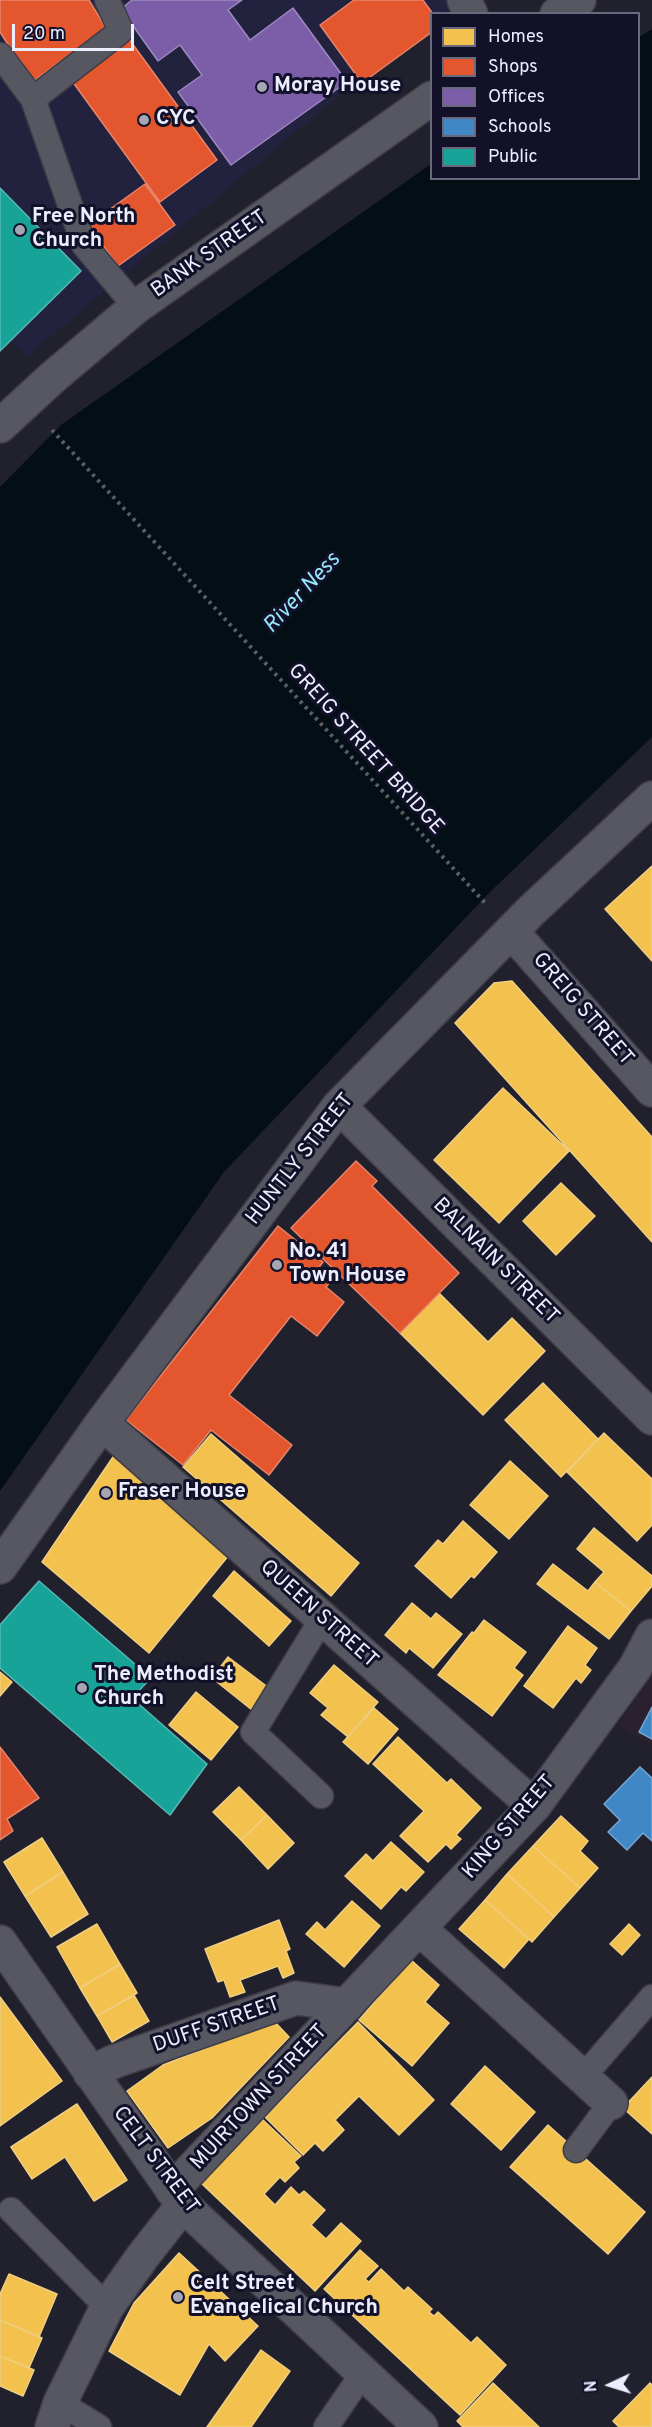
<!DOCTYPE html>
<style>
body{margin:0}
#map{position:relative;width:652px;height:2427px;overflow:hidden;background:#21212d;font-family:Overpass,sans-serif}
canvas{display:block}
.legend{position:absolute;left:430px;top:12px;width:210px;height:168px;box-sizing:border-box;background:#121129;border:2px solid #69697e;margin:0;padding:8px 10px;list-style:none;font-size:18px;color:#ecedfe}
.legend li{display:flex;align-items:center;gap:12px;height:30px}
.legend b{width:30px;border:2px solid #69697e}
.north{position:absolute;left:580px;top:2355px;width:60px;height:60px;-webkit-text-stroke:4px #121129;paint-order:stroke;rotate:266deg;font-size:16px;font-weight:700;line-height:24px;text-align:center;color:#ecedfe}
.north::after{content:'';display:block;margin:auto;width:21px;height:27px;background:#ecedfe;clip-path:polygon(50% 0,100% 100%,50% 72%,0 100%)}
.scale{position:absolute;left:12px;top:24px;width:122px;height:27px;box-sizing:border-box;border:3px solid #ecedfe;border-top:0;padding-left:8px;font-size:18px;line-height:21px;white-space:nowrap;color:#ecedfe;-webkit-text-stroke:4px #121129;paint-order:stroke}
</style>
<div id="map">
<canvas width="652" height="2427"></canvas>
<ul class="legend">
<li><b style="height:16px;background:#f2c14e"></b>Homes</li>
<li><b style="height:16px;background:#e4572e"></b>Shops</li>
<li><b style="height:16px;background:#7b5ea7"></b>Offices</li>
<li><b style="height:16px;background:#3f88c5"></b>Schools</li>
<li><b style="height:16px;background:#17a398"></b>Public</li>
</ul>
<div class="north">N</div>
<div class="scale">20 m</div>
</div>
<script>
const ctx = document.querySelector('canvas').getContext('2d');
ctx.lineJoin = 'round';
function paint(path, color) {
  ctx.fillStyle = color;
  ctx.fill(path, 'evenodd');
}
function poly(rows) {
  const path = new Path2D();
  for (const r of rows) {
    path.moveTo(r[0], r[1]);
    for (let i = 2; i < r.length; i += 2) path.lineTo(r[i], r[i + 1]);
  }
  return path;
}
function strokePath(path, color, width, dash) {
  ctx.strokeStyle = color;
  ctx.lineWidth = width;
  ctx.lineCap = dash ? 'butt' : 'round';
  ctx.setLineDash(dash || []);
  ctx.stroke(path);
}
function write(font, color, halo, rows, align = 'center') {
  ctx.font = font + ' Overpass,sans-serif';
  ctx.lineWidth = 6;
  ctx.setLineDash([]);
  ctx.textBaseline = 'middle';
  ctx.strokeStyle = halo;
  ctx.fillStyle = color;
  for (const [text, x, y, turn = 0] of rows) {
    ctx.save();
    ctx.translate(x, y);
    ctx.rotate((+turn || 0) * Math.PI / 180);
    ctx.textAlign = isNaN(turn) ? turn : align;
    if (halo) ctx.strokeText(text, 0, 0);
    ctx.fillText(text, 0, 0);
    ctx.restore();
  }
}
const built = poly([
 [0,0,480,0,458,13,432,14,371,69,26,357,0,330]
]);
const education = poly([
 [652,1670,652,1746,619,1726]
]);
const water = poly([
 [652,29,652,737,489,893,224,1172,0,1491,0,487,61,425,431,164,432,178,638,178,639,37]
]);
const homes = poly([
 [652,866,652,961,605,909,652,866],
 [512,981,652,1137,652,1242,455,1023,494,983,512,981],
 [503,1088,569,1151,499,1223,434,1160,503,1088],
 [561,1183,595,1216,556,1255,523,1221,561,1183],
 [439,1293,488,1342,512,1318,545,1351,483,1415,400,1333,439,1293],
 [543,1383,598,1439,561,1477,505,1420,543,1383],
 [604,1433,652,1479,652,1525,637,1541,567,1472,604,1433],
 [211,1434,359,1563,331,1596,183,1467,211,1434],
 [115,1454,229,1555,149,1653,42,1562,115,1454],
 [510,1461,548,1496,509,1539,470,1505,510,1461],
 [463,1521,497,1552,474,1578,471,1576,451,1598,415,1566,438,1540,443,1544,463,1521],
 [594,1528,652,1576,652,1586,631,1611,595,1582,604,1572,577,1549,594,1528],
 [553,1564,588,1591,595,1582,631,1611,609,1639,537,1584,553,1564],
 [234,1571,291,1621,269,1646,213,1596,234,1571],
 [412,1603,431,1619,436,1613,462,1634,433,1668,409,1648,406,1653,385,1635,412,1603],
 [484,1620,526,1652,514,1668,523,1675,492,1716,438,1675,472,1632,474,1633,484,1620],
 [568,1626,597,1648,585,1665,591,1670,581,1683,576,1678,553,1708,524,1686,568,1626],
 [228,1657,269,1688,252,1710,212,1678,228,1657],
 [334,1665,378,1702,348,1737,321,1715,328,1708,310,1693,334,1665],
 [0,1672,12,1682,0,1696,0,1672],
 [196,1692,238,1727,211,1760,169,1725,196,1692],
 [374,1708,398,1729,368,1764,343,1742,374,1708],
 [398,1737,447,1783,451,1779,481,1808,456,1835,461,1839,451,1849,446,1844,428,1862,400,1836,424,1811,373,1764,398,1737],
 [239,1787,267,1815,241,1840,213,1812,239,1787],
 [267,1815,294,1843,268,1869,241,1840,267,1815],
 [561,1816,588,1841,580,1851,598,1868,580,1888,533,1846,561,1816],
 [42,1838,63,1872,25,1896,4,1862,42,1838],
 [391,1842,424,1872,406,1891,401,1887,381,1909,345,1876,366,1854,373,1861,391,1842],
 [533,1846,580,1888,554,1917,507,1874,533,1846],
 [63,1872,88,1914,51,1937,25,1896,63,1872],
 [507,1874,554,1917,532,1942,485,1900,507,1874],
 [485,1900,529,1939,504,1968,459,1929,485,1900],
 [352,1901,380,1926,344,1967,306,1934,317,1922,325,1930,352,1901],
 [279,1920,290,1949,286,1951,294,1973,283,1978,278,1966,240,1980,245,1992,230,1997,224,1980,218,1982,205,1949,279,1920],
 [97,1924,120,1964,80,1988,57,1947,97,1924],
 [629,1924,640,1935,622,1955,610,1944,629,1924],
 [411,1960,439,1985,425,2002,449,2023,412,2066,359,2020,411,1960],
 [120,1964,137,1993,97,2016,80,1988,120,1964],
 [134,1995,149,2021,112,2042,97,2016,134,1995],
 [0,1997,62,2081,0,2126,0,1997],
 [274,2021,289,2037,212,2118,168,2148,127,2091,163,2065,274,2021],
 [358,2022,434,2100,399,2135,359,2096,335,2120,344,2130,323,2151,315,2143,303,2155,265,2117,358,2022],
 [485,2066,535,2112,501,2150,451,2104,485,2066],
 [652,2077,652,2134,623,2108,652,2077],
 [77,2104,127,2180,94,2201,65,2157,32,2179,11,2147,77,2104],
 [262,2119,301,2156,294,2162,299,2168,285,2182,280,2177,264,2194,275,2205,291,2187,299,2195,304,2191,325,2210,311,2225,326,2239,341,2223,361,2241,315,2291,201,2183,262,2119],
 [548,2125,645,2212,608,2254,510,2167,548,2125],
 [360,2250,378,2266,365,2279,369,2282,381,2269,404,2291,408,2287,432,2309,429,2312,434,2316,438,2312,471,2343,477,2337,506,2365,460,2415,324,2289,360,2250],
 [179,2253,258,2326,225,2361,209,2344,180,2395,109,2351,134,2303,179,2253],
 [9,2274,57,2294,39,2337,0,2320,0,2294,9,2274],
 [0,2320,42,2338,29,2368,0,2356,0,2320],
 [261,2350,290,2371,251,2427,207,2427,261,2350],
 [0,2356,34,2370,23,2396,0,2386,0,2356],
 [493,2383,539,2427,463,2427,457,2421,493,2383],
 [650,2383,652,2385,652,2427,619,2427,613,2421,650,2383]
]);
const shops = poly([
 [0,0,89,0,106,28,32,82,0,32,0,0],
 [354,0,423,0,433,14,432,32,362,83,320,25,354,0],
 [129,39,217,160,160,202,72,81,129,39],
 [145,184,175,225,118,266,88,225,145,184],
 [356,1161,377,1181,372,1186,459,1273,400,1333,291,1228,356,1161],
 [278,1226,323,1262,317,1270,331,1281,326,1287,344,1302,317,1336,291,1316,229,1395,292,1445,269,1475,211,1430,183,1465,126,1420,278,1226],
 [0,1747,39,1798,7,1819,13,1831,0,1840,0,1747]
]);
const offices = poly([
 [132,0,242,0,228,10,250,40,293,8,347,82,231,165,178,92,202,75,180,45,158,61,121,9,132,0]
]);
const schools = poly([
 [652,1707,652,1739,639,1732,652,1707],
 [640,1767,652,1778,652,1841,643,1833,627,1850,608,1832,620,1820,604,1804,640,1767]
]);
const public = poly([
 [0,188,81,271,0,351,0,188],
 [39,1581,151,1678,132,1698,207,1764,170,1815,0,1668,0,1625,39,1581]
]);
const path = poly([
 [52,430,485,903]
]);
const service = poly([
 [0,55,33,99,84,245,136,307],
 [33,99,121,31,107,0],
 [321,1796,253,1732,322,1619],
 [583,2077,652,1997],
 [576,2150,611,2103],
 [11,2210,107,2307],
 [60,2403,99,2427],
 [326,2427,363,2373]
]);
const minor = poly([
 [464,0,471,14],
 [511,931,652,1090],
 [339,1106,652,1418],
 [102,1423,534,1806],
 [0,1567,102,1423,339,1106,531,911,652,798],
 [419,1928,611,2103],
 [0,1942,183,2205,421,2427],
 [90,2073,113,2062,296,1998,347,2005],
 [172,2190,534,1806,635,1668,652,1636],
 [52,2427,60,2403,107,2307,143,2256,183,2205]
]);
const secondary = poly([
 [557,14,579,0],
 [0,426,52,378,136,307,432,98]
]);
const markers = [
 [262,87,6,"#a5a6b5"],
 [144,120,6,"#a5a6b5"],
 [20,230,6,"#a5a6b5"],
 [277,1265,6,"#a5a6b5"],
 [106,1493,6,"#a5a6b5"],
 [82,1688,6,"#a5a6b5"],
 [178,2297,6,"#a5a6b5"]
];
const poiNames = [
 ["Moray House",274,87],
 ["CYC",156,120],
 ["Free North",32,218],
 ["Church",32,242],
 ["No. 41",289,1253],
 ["Town House",289,1277],
 ["Fraser House",118,1493],
 ["The Methodist",94,1676],
 ["Church",94,1700],
 ["Celt Street",190,2285],
 ["Evangelical Church",190,2309]
];
const streetNames = [
 ["BANK STREET",210,255,-35],
 ["GREIG STREET BRIDGE",365,750,48],
 ["GREIG STREET",582,1010,49],
 ["HUNTLY STREET",301,1160,-52],
 ["BALNAIN STREET",495,1262,45],
 ["QUEEN STREET",318,1615,42],
 ["KING STREET",510,1828,-49],
 ["DUFF STREET",217,2026,-19],
 ["MUIRTOWN STREET",260,2098,-47],
 ["CELT STREET",155,2161,53]
];
const waterNames = [
 ["River Ness",303,594,-47]
];
paint(built, '#23223e');
paint(education, '#2b202d');
paint(water, '#030f14');
paint(homes, '#f2c14e');
strokePath(homes, '#f0ce83', 1.5);
paint(shops, '#e4572e');
strokePath(shops, '#e6846c', 1.5);
paint(offices, '#7b5ea7');
strokePath(offices, '#9d89c1', 1.5);
paint(schools, '#3f88c5');
strokePath(schools, '#73a6d6', 1.5);
paint(public, '#17a398');
strokePath(public, '#57b9b7', 1.5);
strokePath(service, '#3d3c47', 27);
strokePath(minor, '#3d3c47', 36);
strokePath(secondary, '#3d3c47', 36);
strokePath(path, '#5c5d67', 4, [3, 4.5]);
strokePath(service, '#565761', 24);
strokePath(minor, '#565761', 33);
strokePath(secondary, '#565761', 33);
for (const [x, y, r, color] of markers) {
  const dot = new Path2D();
  dot.arc(x, y, r, 0, 2 * Math.PI);
  ctx.fillStyle = color;
  ctx.fill(dot);
  strokePath(dot, '#121129', 2);
}
write('bold 21px', '#ecedfe', '#121129', poiNames, 'left');
write('21px', '#ecedfe', '#121129', streetNames);
write('italic 22px', '#97e7fb', '#121129', waterNames);
</script>
